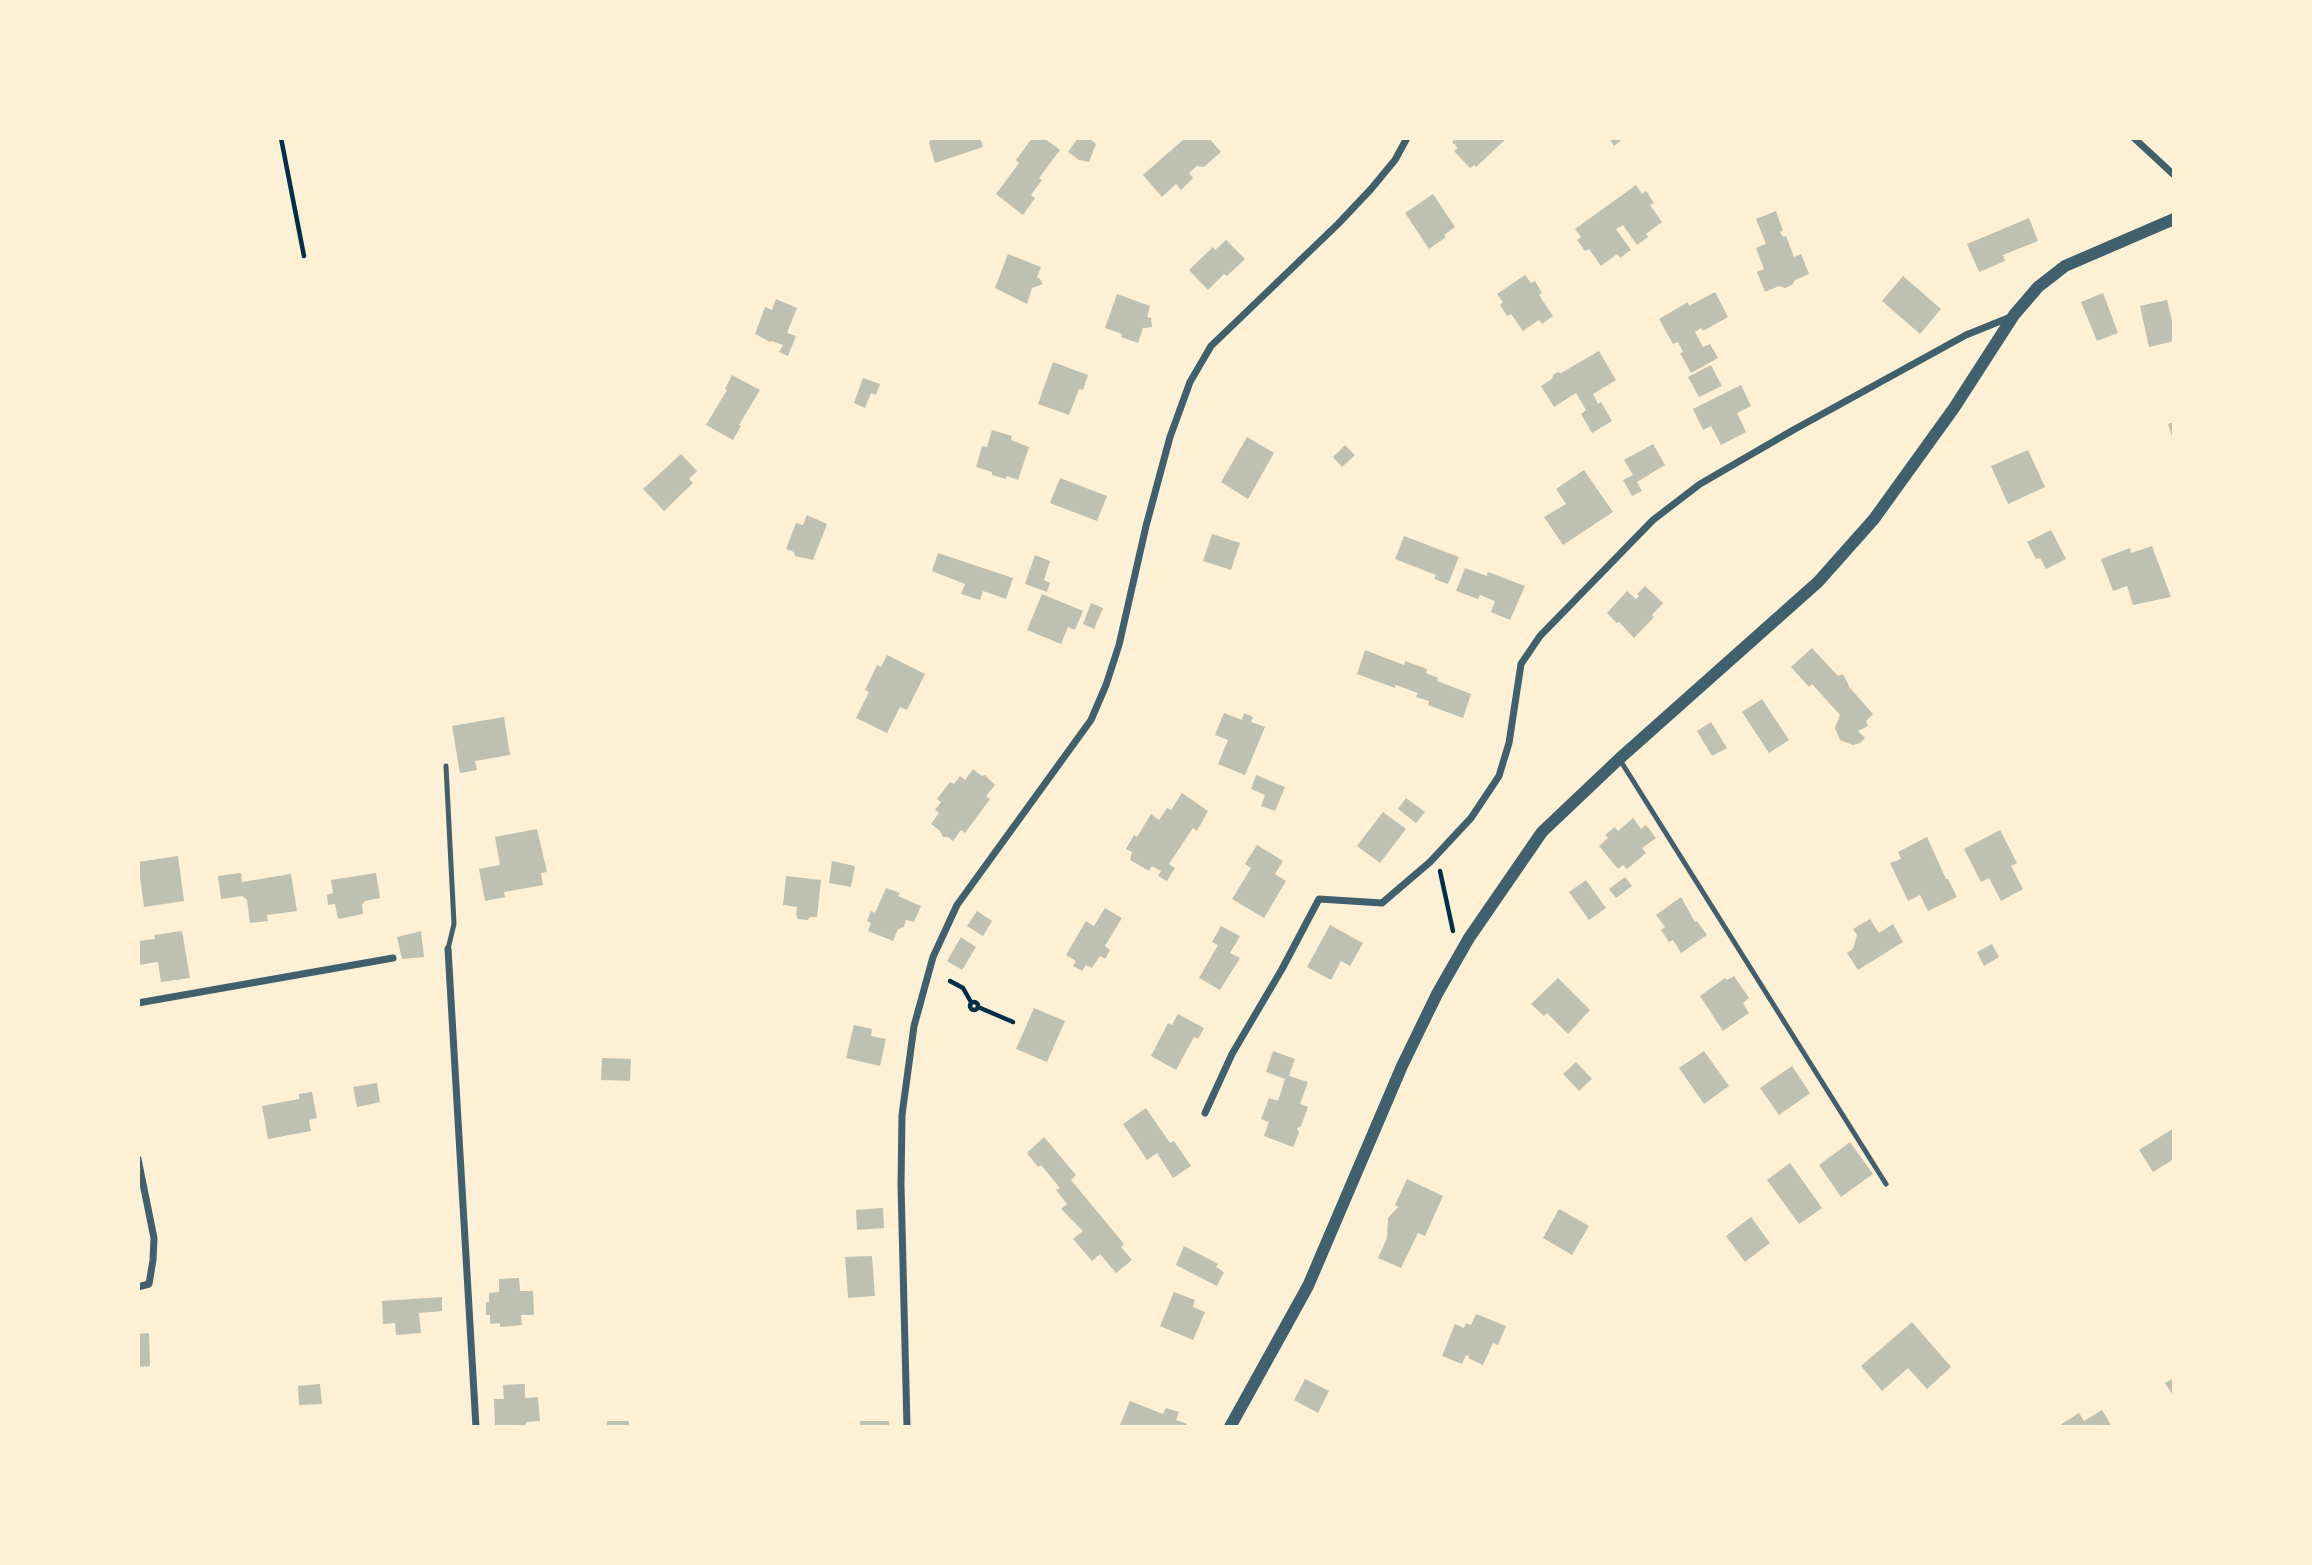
<!DOCTYPE html>
<style>
body{margin:0}
#map{position:relative;width:2312px;height:1565px;overflow:hidden;background:#fdf0d5;font-family:"PT Sans Narrow",sans-serif}
canvas{display:block}
.frame{position:absolute;inset:0;border:140px solid #fdf0d5;pointer-events:none}
</style>
<div id="map">
<canvas width="2312" height="1565"></canvas>
<div class="frame"></div>
</div>
<script>
const ctx = document.querySelector('canvas').getContext('2d');
ctx.lineJoin = 'round';
function paint(path, color) {
  ctx.fillStyle = color;
  ctx.fill(path, 'evenodd');
}
function poly(rows) {
  const path = new Path2D();
  for (const r of rows) {
    if (r.length === 3) {
      path.moveTo(r[0] + r[2], r[1]);
      path.arc(r[0], r[1], r[2], 0, 2 * Math.PI);
      continue;
    }
    path.moveTo(r[0], r[1]);
    for (let i = 2; i < r.length; i += 2) path.lineTo(r[i], r[i + 1]);
  }
  return path;
}
function strokePath(path, color, width, dash) {
  ctx.strokeStyle = color;
  ctx.lineWidth = width;
  ctx.lineCap = dash ? 'butt' : 'round';
  ctx.setLineDash(dash || []);
  ctx.stroke(path);
}
const building = poly([
 [939,138,980,138,983,147,935,163,929,143,930,140,937,139,938,140],
 [1032,138,1044,138,1060,150,1039,178,1042,180,1031,195,1035,198,1023,215,996,194,1019,163,1016,160],
 [1078,138,1089,138,1096,144,1089,162,1079,160,1068,152],
 [1185,138,1209,138,1221,152,1204,167,1197,166,1189,173,1193,178,1181,190,1176,184,1162,197,1143,175],
 [1456,138,1507,138,1476,167,1474,165,1470,168,1454,151,1458,148,1452,142],
 [1609,138,1624,138,1614,146],
 [1636,185,1642,194,1646,191,1654,203,1650,205,1662,222,1646,234,1648,237,1637,245,1623,225,1616,229,1631,250,1620,258,1617,254,1601,266,1589,249,1585,251,1577,240,1581,237,1575,229],
 [1433,194,1455,227,1444,235,1446,237,1429,249,1405,213],
 [1776,211,1783,231,1780,232,1783,237,1786,236,1794,257,1801,254,1809,274,1795,280,1792,285,1785,288,1779,286,1765,292,1757,272,1764,269,1756,248,1766,244,1756,219],
 [2029,218,2038,241,2003,255,2005,261,1979,272,1967,244],
 [1226,240,1245,259,1227,276,1224,274,1208,290,1189,270,1213,247,1215,250],
 [1008,254,1041,267,1037,277,1040,279,1043,284,1032,288,1027,304,995,288],
 [1525,275,1531,283,1535,281,1542,293,1539,295,1553,316,1542,324,1539,320,1523,331,1511,314,1507,316,1500,305,1503,302,1497,294],
 [1903,276,1941,309,1920,334,1882,301],
 [1715,292,1728,317,1703,331,1701,328,1695,332,1703,347,1710,344,1718,358,1691,373,1680,353,1683,352,1678,342,1673,344,1659,319,1688,302,1689,306],
 [2103,293,2118,333,2097,341,2081,302],
 [1117,294,1150,306,1147,317,1151,318,1152,327,1143,328,1138,343,1121,337,1122,334,1105,328],
 [776,299,797,308,787,333,796,336,788,356,779,352,783,345,772,341,770,342,755,334,765,307,772,310],
 [2167,300,2174,328,2174,341,2149,347,2140,306],
 [1599,351,1616,380,1593,394,1598,404,1601,402,1612,421,1592,433,1581,414,1586,410,1576,393,1554,407,1541,386,1552,379,1553,375,1558,372,1561,373],
 [1053,362,1088,375,1083,390,1079,389,1069,415,1038,404],
 [1711,365,1722,386,1699,397,1688,377],
 [732,375,760,390,739,425,741,426,733,440,706,425,727,390,725,389],
 [863,378,880,384,876,395,871,393,865,408,854,403],
 [1741,385,1751,406,1737,413,1746,432,1721,445,1711,426,1703,430,1693,409],
 [2174,422,2174,439,2173,440,2168,424],
 [992,430,1012,436,1011,440,1029,447,1018,480,1007,476,1006,479,992,475,992,472,976,467,982,446,987,447],
 [1247,437,1274,453,1248,499,1221,482],
 [1653,444,1665,465,1637,482,1642,491,1632,496,1623,480,1633,475,1624,460],
 [1345,445,1355,455,1342,467,1333,457],
 [2028,450,2045,487,2008,504,1991,466],
 [681,454,697,471,689,479,693,483,664,511,643,489],
 [1584,470,1613,512,1563,545,1544,517,1566,504,1556,489],
 [1060,478,1107,496,1097,521,1050,503],
 [807,515,827,524,813,560,795,556,794,552,786,549,796,523,803,525],
 [2051,530,2066,559,2046,569,2040,558,2036,559,2027,542],
 [1212,534,1240,543,1231,570,1203,561],
 [1404,536,1459,557,1448,584,1434,579,1436,575,1395,559],
 [2152,546,2171,597,2133,605,2127,586,2113,591,2101,559,2130,548,2131,553],
 [938,553,1013,578,1006,599,983,591,980,600,961,594,965,584,932,571],
 [1035,555,1050,561,1044,580,1050,583,1047,592,1025,584],
 [1465,568,1487,576,1488,572,1525,586,1510,620,1491,612,1495,601,1480,595,1478,599,1456,591],
 [1645,586,1663,603,1652,615,1654,617,1634,638,1619,622,1617,623,1607,613,1627,591,1636,599,1639,596,1637,594],
 [1042,594,1083,611,1075,630,1068,627,1061,644,1027,630],
 [1091,603,1103,608,1094,629,1083,624],
 [1812,648,1838,676,1843,674,1850,688,1873,714,1866,721,1868,726,1858,731,1865,738,1860,743,1853,745,1840,740,1835,728,1840,715,1812,684,1809,687,1791,667],
 [1365,650,1404,665,1405,661,1427,669,1426,673,1438,678,1437,681,1471,694,1463,718,1428,705,1429,701,1416,697,1418,693,1396,685,1395,688,1357,674],
 [887,655,925,674,907,710,900,707,887,733,856,718,869,692,865,690,877,665,881,667],
 [1762,699,1789,740,1769,753,1742,712],
 [1224,713,1242,720,1244,713,1253,717,1251,722,1265,727,1245,775,1218,764,1228,740,1215,735],
 [504,717,510,755,475,761,477,770,460,773,452,726],
 [1711,722,1727,748,1712,756,1697,731],
 [973,769,982,776,985,775,995,785,986,796,990,799,965,833,961,830,953,841,948,837,943,837,940,831,931,824,939,813,935,810,941,802,937,799,950,782,954,784,960,776,965,780],
 [1256,775,1285,787,1275,811,1261,806,1265,795,1251,789],
 [1182,793,1208,811,1197,831,1193,828,1169,864,1175,868,1167,881,1158,876,1161,871,1152,866,1149,871,1130,860,1132,852,1126,849,1134,835,1137,837,1151,814,1159,820,1167,808,1171,810],
 [1406,798,1425,812,1416,823,1398,809],
 [1383,812,1406,829,1380,863,1357,846],
 [1633,818,1641,829,1646,825,1656,838,1642,848,1646,853,1627,869,1623,865,1618,869,1599,846,1608,838,1605,835,1615,827,1618,831],
 [537,829,547,872,541,873,543,885,504,892,505,897,485,901,479,869,500,865,495,837],
 [2000,830,2017,863,2011,866,2023,889,2001,901,1989,878,1981,882,1964,849],
 [1927,837,1946,879,1948,879,1957,897,1928,911,1920,895,1908,901,1890,863,1901,859,1898,852],
 [1257,845,1283,861,1275,874,1286,881,1264,918,1232,899,1251,868,1245,864],
 [178,856,184,901,144,907,138,862],
 [832,861,855,866,851,887,829,883],
 [241,873,242,882,291,874,297,911,267,915,268,921,250,923,247,900,242,896,221,899,218,876],
 [376,873,380,898,365,901,362,905,363,914,338,919,335,904,328,905,327,895,333,893,331,880],
 [786,876,821,880,817,917,810,917,808,920,798,919,796,915,797,907,783,905],
 [1625,877,1632,886,1616,898,1609,889],
 [1586,880,1606,908,1589,920,1569,892],
 [886,888,900,893,898,896,921,906,914,922,906,920,904,927,898,929,893,941,868,931,871,923,867,921,871,911,875,913],
 [1681,897,1695,922,1697,921,1707,935,1681,953,1673,940,1669,942,1661,930,1665,927,1656,915],
 [1105,908,1122,918,1105,946,1110,950,1105,959,1100,956,1092,968,1086,965,1082,971,1073,966,1076,961,1066,955,1086,921,1094,926],
 [977,911,992,921,983,936,967,926],
 [1870,919,1879,933,1893,924,1903,942,1858,970,1847,953,1853,949,1857,935,1853,929],
 [1330,925,1363,943,1350,966,1341,961,1331,980,1307,967],
 [1221,926,1240,936,1230,953,1240,958,1220,990,1199,978,1218,945,1212,942],
 [182,931,190,978,161,982,158,962,138,965,138,941,155,939,154,935],
 [421,931,424,957,402,959,397,937],
 [961,937,976,947,962,970,947,961],
 [1992,944,1999,957,1984,966,1977,952],
 [1734,976,1749,998,1743,1003,1749,1013,1723,1031,1700,996,1725,978,1727,980],
 [1558,978,1590,1010,1568,1034,1547,1013,1544,1016,1531,1004],
 [1034,1008,1065,1021,1047,1062,1016,1049],
 [1178,1014,1204,1028,1198,1039,1194,1037,1176,1070,1151,1056,1168,1023,1172,1025],
 [854,1025,872,1029,871,1036,886,1039,880,1066,846,1058],
 [1273,1051,1295,1059,1289,1076,1308,1082,1300,1104,1308,1107,1301,1126,1297,1128,1299,1133,1293,1147,1264,1136,1269,1122,1261,1119,1269,1098,1278,1101,1285,1079,1266,1072],
 [1704,1051,1729,1086,1704,1104,1679,1068],
 [602,1058,631,1059,630,1081,601,1080],
 [1576,1062,1592,1079,1579,1091,1563,1074],
 [1792,1066,1810,1093,1779,1115,1760,1088],
 [377,1083,380,1102,357,1107,353,1087],
 [312,1092,317,1118,309,1120,311,1131,268,1139,262,1106,299,1099,299,1094],
 [1146,1108,1170,1143,1174,1141,1191,1166,1173,1178,1157,1153,1147,1160,1123,1124],
 [2174,1128,2174,1159,2153,1172,2139,1150],
 [1044,1137,1076,1175,1071,1180,1124,1244,1121,1247,1132,1260,1116,1273,1100,1254,1092,1261,1073,1239,1083,1231,1061,1209,1067,1204,1056,1190,1060,1188,1041,1165,1038,1167,1027,1153],
 [1850,1142,1873,1174,1841,1197,1819,1165],
 [1790,1163,1822,1208,1799,1224,1767,1180],
 [1407,1179,1443,1196,1425,1236,1418,1233,1401,1268,1378,1258,1387,1238,1388,1218,1398,1207,1395,1205],
 [883,1208,884,1228,857,1230,856,1210],
 [1559,1209,1589,1226,1572,1255,1543,1238],
 [1751,1217,1770,1243,1745,1262,1726,1236],
 [1184,1246,1218,1264,1216,1267,1224,1272,1217,1286,1176,1265],
 [872,1256,875,1296,848,1298,845,1257],
 [519,1278,520,1291,533,1291,534,1315,521,1315,522,1325,500,1327,500,1323,490,1324,490,1315,486,1315,486,1302,489,1302,489,1293,499,1292,499,1279],
 [1174,1292,1195,1300,1193,1307,1205,1312,1193,1340,1160,1326],
 [442,1297,442,1311,419,1313,421,1333,396,1335,395,1323,383,1324,382,1301],
 [1476,1314,1506,1326,1498,1345,1493,1343,1483,1365,1468,1358,1469,1356,1466,1355,1462,1364,1442,1356,1455,1324,1464,1328,1466,1323,1471,1325],
 [1912,1322,1951,1367,1927,1389,1908,1368,1882,1391,1861,1366],
 [149,1333,150,1366,138,1367,138,1334],
 [2174,1378,2174,1397,2165,1383],
 [1305,1379,1329,1391,1318,1413,1294,1400],
 [320,1384,322,1404,299,1405,298,1386],
 [525,1384,525,1398,538,1397,540,1421,526,1422,526,1427,495,1427,494,1399,504,1399,503,1385],
 [1130,1401,1163,1414,1166,1408,1179,1412,1176,1420,1187,1424,1186,1427,1119,1427],
 [2102,1410,2112,1427,2057,1427,2079,1413,2084,1421],
 [607,1421,629,1421,629,1427,607,1427],
 [860,1421,889,1421,889,1427,860,1427]
]);
const path = poly([
 [281,138,304,256],
 [1440,871,1453,931],
 [950,981,963,988,971,1002],
 [974,1006,4],
 [978,1007,1013,1022]
]);
const service = poly([
 [1620,760,1886,1184],
 [446,766,454,924,448,949]
]);
const minor = poly([
 [2134,138,2174,175],
 [448,949,476,1427],
 [138,1003,393,958],
 [1205,1113,1232,1054,1282,969,1319,899,1382,903,1430,862,1471,818,1499,776,1509,743,1521,664,1540,636,1653,520,1700,484,1795,429,1966,335,2013,316],
 [138,1159,154,1238,153,1260,149,1284,138,1287],
 [907,1427,901,1185,902,1115,914,1026,933,957,957,905,1091,720,1106,685,1119,645,1146,526,1170,437,1190,382,1211,346,1338,224,1371,189,1395,160,1407,138]
]);
const tertiary = poly([
 [1230,1427,1308,1286,1402,1066,1437,994,1469,938,1542,832,1619,759,1818,582,1874,519,1954,408,2014,315,2038,287,2065,266,2174,219]
]);
paint(building, '#bec0b2');
strokePath(path, '#003049', 4.5);
strokePath(service, '#3f606c', 5);
strokePath(minor, '#3f606c', 7);
strokePath(tertiary, '#3f606c', 12);
</script>
